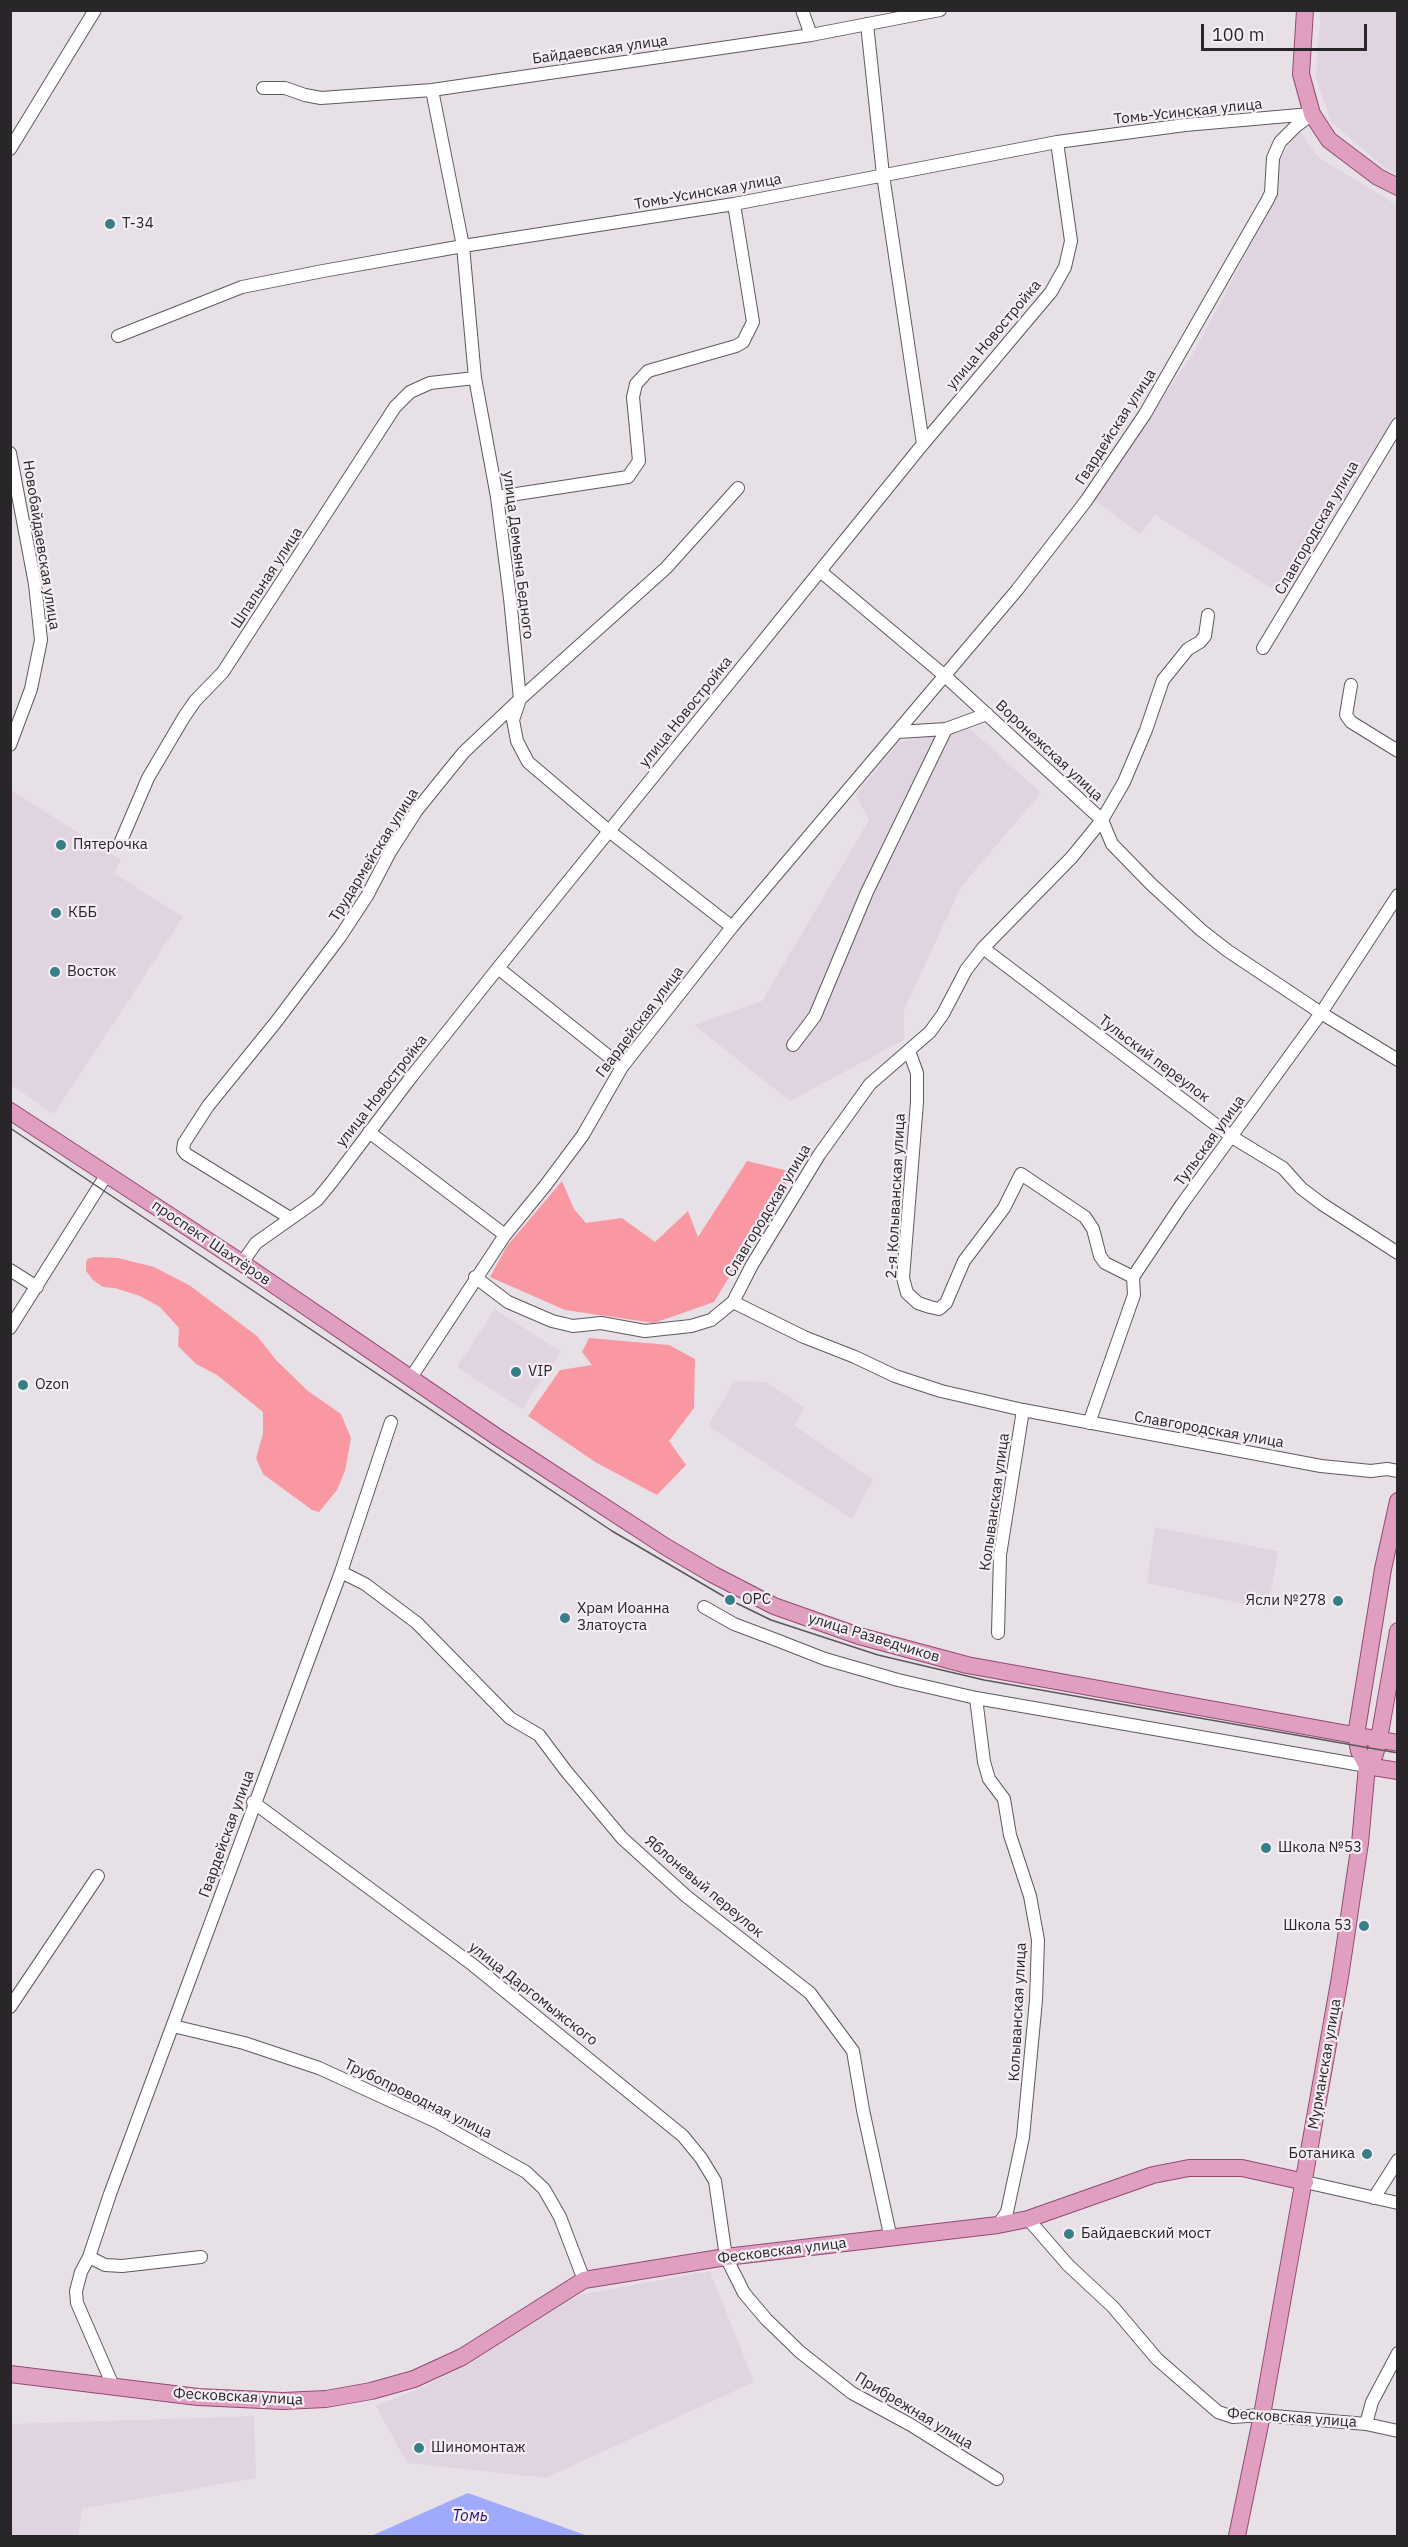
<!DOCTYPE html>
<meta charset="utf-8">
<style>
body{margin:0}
#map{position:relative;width:1408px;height:2547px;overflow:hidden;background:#e7e1e7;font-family:"IBM Plex Sans",sans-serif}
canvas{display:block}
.frame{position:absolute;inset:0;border:12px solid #292629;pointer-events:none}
.scale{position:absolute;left:1201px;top:24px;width:166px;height:27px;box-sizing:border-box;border:3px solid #292629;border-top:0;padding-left:8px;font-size:18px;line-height:21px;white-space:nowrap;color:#292629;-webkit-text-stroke:4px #f4eef4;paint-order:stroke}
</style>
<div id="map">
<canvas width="1408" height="2547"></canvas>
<div class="frame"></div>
<div class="scale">100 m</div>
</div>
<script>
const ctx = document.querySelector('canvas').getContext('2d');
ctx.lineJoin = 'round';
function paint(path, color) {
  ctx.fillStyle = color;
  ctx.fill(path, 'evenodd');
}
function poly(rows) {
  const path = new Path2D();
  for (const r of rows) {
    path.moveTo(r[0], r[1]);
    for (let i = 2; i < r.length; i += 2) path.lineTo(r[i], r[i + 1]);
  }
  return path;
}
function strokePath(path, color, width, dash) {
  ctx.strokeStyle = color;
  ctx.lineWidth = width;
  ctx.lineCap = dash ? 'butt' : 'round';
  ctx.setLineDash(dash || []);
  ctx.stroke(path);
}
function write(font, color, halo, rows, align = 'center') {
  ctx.font = font + ' "IBM Plex Sans",sans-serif';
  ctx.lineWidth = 4.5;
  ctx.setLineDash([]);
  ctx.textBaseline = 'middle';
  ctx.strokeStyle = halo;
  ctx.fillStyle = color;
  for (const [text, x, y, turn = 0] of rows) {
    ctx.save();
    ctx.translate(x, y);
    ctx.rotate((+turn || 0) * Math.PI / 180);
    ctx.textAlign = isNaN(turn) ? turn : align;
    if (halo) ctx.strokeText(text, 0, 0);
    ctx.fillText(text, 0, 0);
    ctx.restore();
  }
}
const built = poly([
 [1321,10,1397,11,1397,175,1379,163,1331,122,1316,78],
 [1299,130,1318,157,1397,205,1397,431,1287,598,1155,515,1140,534,1093,499,1193,354,1274,201,1276,165],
 [966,725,1041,793,961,887,904,1010,904,1040,790,1101,694,1025,762,1001,869,820,856,795,898,743],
 [11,790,121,860,114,873,183,917,54,1114,11,1085],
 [495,1309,561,1352,522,1409,457,1367],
 [734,1381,766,1382,805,1408,794,1425,873,1480,852,1519,708,1426],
 [1155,1527,1278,1551,1268,1609,1147,1583],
 [710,2271,754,2382,546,2478,407,2463,376,2406,428,2385,579,2295],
 [254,2416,256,2478,82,2509,78,2536,11,2536,11,2424]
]);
const green = poly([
 [747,1161,793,1172,714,1302,654,1323,565,1310,490,1277,507,1246,562,1181,574,1209,586,1223,622,1218,655,1242,688,1211,698,1237],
 [95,1257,118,1258,154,1267,189,1285,257,1336,276,1360,308,1391,341,1414,351,1438,345,1471,337,1490,319,1512,312,1510,263,1474,256,1458,263,1434,263,1412,217,1375,196,1364,178,1346,179,1328,160,1307,140,1296,115,1288,103,1287,93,1280,86,1271,86,1263,87,1259],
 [589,1338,669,1345,695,1359,694,1408,669,1441,686,1465,657,1495,595,1462,528,1416,560,1370,592,1365,582,1352]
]);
const water = poly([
 [468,2493,588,2536,371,2536]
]);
const minor = poly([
 [802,10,811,35],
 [867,24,883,175,923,444],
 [263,88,285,88,305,95,321,98,432,90,811,35,940,10],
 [432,90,463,246,475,378,497,497,510,598,520,699,513,720,517,741,528,762,609,831,732,927],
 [10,149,95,10],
 [118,336,242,287,323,271,463,246,734,204,1057,142,1185,125,1311,114],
 [10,453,35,584,41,640,31,689,10,745],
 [497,497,628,477,639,461,633,397,636,384,648,371,736,346,743,342,753,322,734,204],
 [820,571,945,676,1102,820,1112,844,1151,884,1201,930,1228,951,1321,1013,1398,1060],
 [1263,648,1398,424],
 [1351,685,1346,715,1351,722,1398,751],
 [898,732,946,729,987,714],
 [121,841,148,778,184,717,195,701,223,672,395,407,410,392,430,383,475,378],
 [983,948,1232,1137,1283,1168,1301,1188,1322,1204,1398,1253],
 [498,968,622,1067],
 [793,1045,815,1016,867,892,946,729],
 [909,1051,917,1073,917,1102,903,1278,907,1293,918,1303,930,1307,939,1309,946,1303,964,1261,1004,1208,1021,1174,1085,1217,1093,1229,1100,1256,1105,1263,1133,1277],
 [369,1132,505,1235],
 [290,1218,186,1154,183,1150,184,1143,208,1106,276,1022,340,937,367,896,390,852,417,810,446,774,464,752,520,699,666,568,738,488],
 [242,1263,256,1243,317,1200,331,1183,412,1076,498,968,923,444,1051,292,1065,267,1071,241,1057,142],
 [10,1270,37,1287],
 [475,1277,508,1302,552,1321,573,1326,601,1323,645,1331,691,1326,711,1320,733,1302,752,1265,819,1155,870,1084,930,1032,943,1014,966,970,983,948,1072,857,1102,820,1124,782,1146,730,1163,680,1188,649,1200,642,1205,636,1208,615],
 [733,1302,804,1337,855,1357,895,1376,941,1391,1023,1410,1321,1466,1371,1471,1387,1469,1398,1471],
 [10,1328,107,1174],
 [410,1379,505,1235,545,1186,583,1135,622,1067,732,927,1017,590,1086,501,1145,414,1267,201,1271,193,1273,158,1280,142,1295,127,1312,114],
 [1089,1423,1134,1295,1133,1277,1182,1204,1321,1013,1398,895],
 [341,1572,365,1584,417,1623,510,1718,539,1735,566,1771,622,1838,686,1896,810,1993,853,2051,863,2110,891,2239],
 [704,1607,734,1624,779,1641,825,1659,898,1680,976,1698,1367,1766],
 [998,1633,1000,1555,1023,1410],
 [976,1698,984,1762,989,1779,1004,1799,1010,1835,1030,1896,1038,1940,1036,2000,1023,2137,1007,2212,998,2225],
 [253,1802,473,1965,683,2136,701,2158,715,2181,726,2257,744,2293,766,2319,800,2352,852,2393,911,2425,997,2479],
 [10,2007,98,1876],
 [173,2026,244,2043,319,2068,437,2122,526,2172,544,2189,560,2217,584,2280],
 [1305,2182,1398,2203],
 [1374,2198,1398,2160],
 [1028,2219,1068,2265,1113,2307,1157,2359,1218,2412,1233,2417,1262,2415,1366,2424,1398,2431],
 [89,2257,105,2265,122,2266,201,2257],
 [114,2388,77,2303,76,2291,81,2272,89,2257,110,2194,341,1572,391,1422],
 [1366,2424,1372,2402,1398,2353]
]);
const major = poly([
 [1305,10,1301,74,1312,114,1329,140,1378,177,1398,187],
 [10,1111,242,1263,497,1437,666,1547,712,1574,774,1606,859,1636,967,1665,1398,1743],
 [1367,1766,1359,1751,1356,1735,1383,1569,1398,1501],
 [1367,1766,1398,1771],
 [10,2374,198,2397,283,2401,326,2399,371,2391,414,2379,462,2357,584,2280,726,2257,998,2225,1028,2219,1153,2175,1189,2168,1242,2168,1305,2182],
 [1237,2536,1262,2415,1340,1977,1360,1843,1367,1766,1375,1754,1379,1739,1398,1631]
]);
const tram = poly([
 [10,1128,612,1531,730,1600,771,1620,878,1655,984,1680,1398,1753]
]);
const markers = [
 [110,224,6,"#377f87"],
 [61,845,6,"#377f87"],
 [56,913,6,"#377f87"],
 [55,972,6,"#377f87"],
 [516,1372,6,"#377f87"],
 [23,1385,6,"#377f87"],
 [730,1600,6,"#377f87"],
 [1338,1601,6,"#377f87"],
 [565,1618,6,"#377f87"],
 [1266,1848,6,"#377f87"],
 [1364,1926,6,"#377f87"],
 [1367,2154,6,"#377f87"],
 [1069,2234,6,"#377f87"],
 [419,2448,6,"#377f87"]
];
const streetNames = [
 ["Байдаевская улица",600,50,-8],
 ["Томь-Усинская улица",1188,112,-6],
 ["Томь-Усинская улица",708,192,-10],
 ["улица Новостройка",994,335,-50],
 ["Гвардейская улица",1116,427,-57],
 ["Славгородская улица",1317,528,-60],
 ["Новобайдаевская улица",41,545,81],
 ["улица Демьяна Бедного",518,555,83],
 ["Шпальная улица",267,578,-57],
 ["улица Новостройка",686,712,-51],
 ["Воронежская улица",1049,751,43],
 ["Трудармейская улица",374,855,-58],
 ["Гвардейская улица",640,1022,-53],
 ["Тульский переулок",1154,1059,37],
 ["улица Новостройка",382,1091,-52],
 ["Тульская улица",1210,1141,-54],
 ["2-я Колыванская улица",896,1196,-87],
 ["Славгородская улица",768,1211,-59],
 ["проспект Шахтёров",211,1243,34],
 ["Славгородская улица",1209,1430,10],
 ["Колыванская улица",995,1502,-82],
 ["улица Разведчиков",874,1638,17],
 ["Гвардейская улица",227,1834,-70],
 ["Яблоневый переулок",704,1887,40],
 ["улица Даргомыжского",533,1994,38],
 ["Колыванская улица",1018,2012,-87],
 ["Мурманская улица",1325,2064,-80],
 ["Трубопроводная улица",418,2099,26],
 ["Фесковская улица",782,2251,-7],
 ["Фесковская улица",238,2397,3],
 ["Прибрежная улица",914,2411,31],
 ["Фесковская улица",1292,2418,4]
];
const poiNames = [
 ["T-34",122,224],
 ["Пятерочка",73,845],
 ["КББ",68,913],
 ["Восток",67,972],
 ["VIP",528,1372],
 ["Ozon",35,1385],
 ["ОРС",742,1600],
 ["Ясли №278",1326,1601,"right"],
 ["Храм Иоанна",577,1609],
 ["Златоуста",577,1626],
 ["Школа №53",1278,1848],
 ["Школа 53",1352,1926,"right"],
 ["Ботаника",1355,2154,"right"],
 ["Байдаевский мост",1081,2234],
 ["Шиномонтаж",431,2448]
];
const waterNames = [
 ["Томь",470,2516]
];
paint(built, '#e0d4e0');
paint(green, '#f998a2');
paint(water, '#9faafd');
strokePath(minor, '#5e595e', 14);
strokePath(major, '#934a71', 18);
strokePath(minor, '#fff', 12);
strokePath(major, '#e09ec1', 16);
strokePath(tram, '#5a565a', 1.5);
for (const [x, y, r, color] of markers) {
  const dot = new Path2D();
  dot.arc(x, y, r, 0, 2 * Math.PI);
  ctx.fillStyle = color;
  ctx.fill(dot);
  strokePath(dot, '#f4eef4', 2);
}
write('15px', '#292629', '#f4eef4', streetNames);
write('15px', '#292629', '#f4eef4', poiNames, 'left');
write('italic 16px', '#211573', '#f4eef4', waterNames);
</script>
